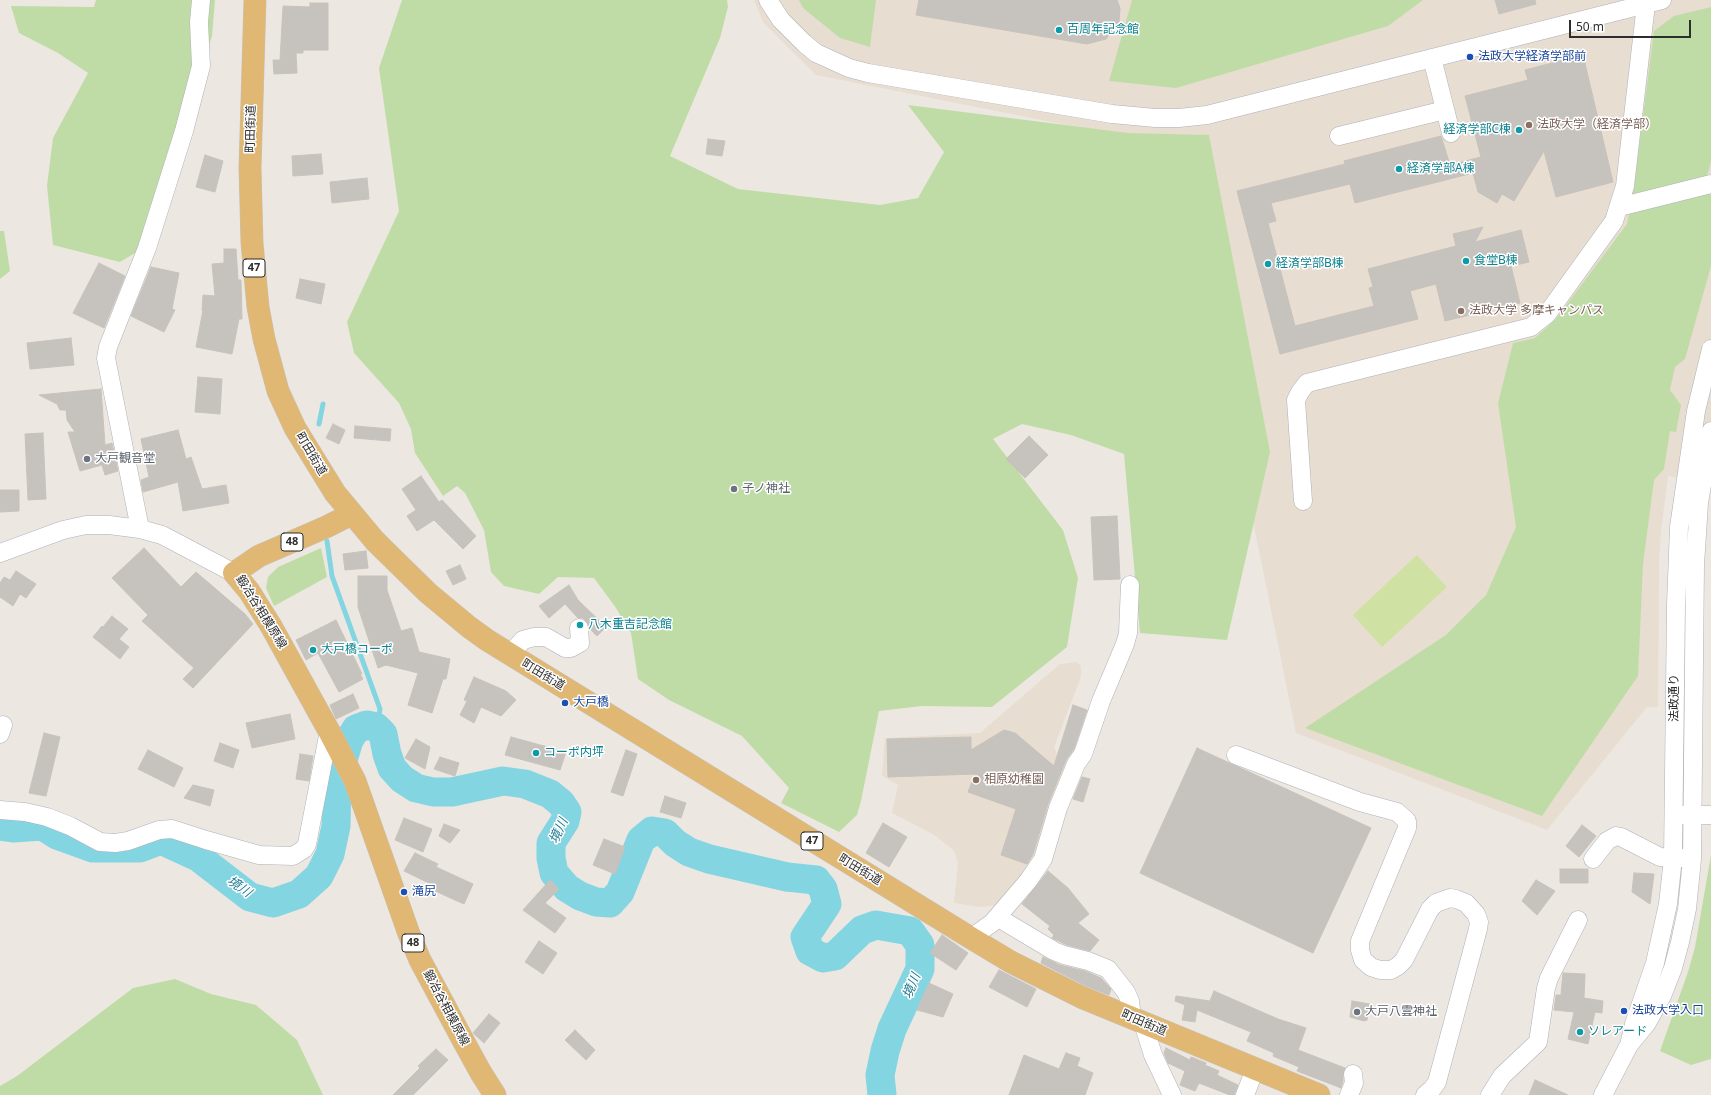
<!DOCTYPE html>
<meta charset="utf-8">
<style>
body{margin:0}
#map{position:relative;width:1711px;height:1095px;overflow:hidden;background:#ede7e2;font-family:"Noto Sans",sans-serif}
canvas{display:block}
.scale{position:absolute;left:1569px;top:20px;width:122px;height:18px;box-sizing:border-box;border:2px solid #2d2d2d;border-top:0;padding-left:5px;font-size:12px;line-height:14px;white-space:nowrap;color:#2d2d2d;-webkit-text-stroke:3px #fff;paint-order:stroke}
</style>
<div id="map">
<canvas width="1711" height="1095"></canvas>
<div class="scale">50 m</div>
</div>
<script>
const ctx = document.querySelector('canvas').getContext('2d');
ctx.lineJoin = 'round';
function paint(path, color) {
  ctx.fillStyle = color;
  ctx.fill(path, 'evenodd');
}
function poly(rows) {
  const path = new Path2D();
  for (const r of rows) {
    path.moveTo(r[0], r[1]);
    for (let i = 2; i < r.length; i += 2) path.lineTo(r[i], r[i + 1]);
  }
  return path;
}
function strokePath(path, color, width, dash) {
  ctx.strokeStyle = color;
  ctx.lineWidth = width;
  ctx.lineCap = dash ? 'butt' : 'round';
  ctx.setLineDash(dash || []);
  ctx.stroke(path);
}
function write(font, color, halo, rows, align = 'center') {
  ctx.font = font + ' "Noto Sans","Noto Sans JP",sans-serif';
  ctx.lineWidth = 3;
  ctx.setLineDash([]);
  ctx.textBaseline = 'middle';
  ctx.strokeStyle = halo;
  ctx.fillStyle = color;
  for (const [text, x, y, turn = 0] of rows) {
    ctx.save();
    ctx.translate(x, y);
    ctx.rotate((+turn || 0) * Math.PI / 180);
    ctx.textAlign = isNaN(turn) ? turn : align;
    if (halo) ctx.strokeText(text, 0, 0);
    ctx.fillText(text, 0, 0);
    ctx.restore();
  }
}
const education = poly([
 [754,0,1711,0,1711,484,1668,476,1661,531,1659,564,1658,707,1647,707,1547,830,1296,733,1177,147,816,75,763,22],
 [1077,662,1081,666,1081,677,1054,747,1057,754,1071,761,1034,866,998,905,979,907,954,903,958,863,954,851,936,836,892,813,898,785,882,776,885,738,980,733,1060,664]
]);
const green = poly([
 [96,0,215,0,212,36,140,250,120,262,53,245,47,186,53,138,88,73,58,53,19,33,11,6,94,7],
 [402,0,727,0,728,7,720,38,670,156,738,189,880,205,918,198,944,152,908,105,1128,133,1209,135,1270,452,1227,640,1140,633,1124,454,1071,435,1022,424,993,439,1063,530,1078,578,1067,647,992,707,922,706,879,711,861,801,857,815,839,832,781,803,789,788,742,736,669,700,638,679,631,633,616,608,594,578,558,577,539,594,504,586,491,572,484,530,465,493,457,486,443,496,415,453,411,429,399,403,354,353,347,322,399,211,379,68],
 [799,0,876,0,870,47,840,38,803,8],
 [1132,0,1423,0,1388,26,1176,88,1109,81],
 [1711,7,1711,162,1705,182,1711,189,1711,266,1685,359,1675,367,1670,390,1681,405,1676,432,1670,431,1664,469,1654,480,1643,564,1638,676,1542,816,1305,728,1446,635,1486,595,1516,527,1498,403,1513,343,1535,338,1556,319,1627,224,1634,186,1654,31,1674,16],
 [0,231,4,231,10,271,0,279],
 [321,548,327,577,274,606,266,588,268,577,278,567],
 [1711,855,1711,1059,1691,1065,1660,1051,1688,972,1695,947],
 [175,979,211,994,256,1005,297,1040,323,1095,0,1095,0,1086,17,1076,133,988]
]);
const pitch = poly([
 [1417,555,1447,587,1382,647,1353,615]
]);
const stream = poly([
 [319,424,323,404],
 [327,541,332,576,380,709,378,721,376,727]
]);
const river = poly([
 [0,826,13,828,43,826,57,835,93,848,140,848,161,840,198,857,250,897,273,903,299,894,319,876,330,854,336,826,337,780,349,740,356,729,367,725,376,727,383,734,387,754,392,768,402,779,416,788,433,792,452,792,503,781,525,784,550,794,561,803,567,812,565,821,551,843,551,858,554,873,567,888,580,896,596,902,610,903,620,892,641,840,652,831,665,833,675,843,689,852,709,859,787,877,816,880,823,889,827,904,805,937,810,951,823,958,835,956,862,930,876,925,910,931,920,945,920,969,892,1029,885,1051,880,1075,882,1095]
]);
const building = poly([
 [919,0,1117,0,1120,8,1119,22,1106,39,1087,44,916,15,919,0],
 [1495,0,1535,0,1536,4,1499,14,1495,0],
 [310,3,328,3,328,50,303,50,303,53,296,53,297,73,274,74,273,60,280,60,283,6,310,7,310,3],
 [1583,55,1613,182,1556,197,1544,151,1514,201,1502,194,1497,203,1478,192,1473,173,1355,203,1350,184,1271,203,1276,221,1268,223,1295,326,1374,306,1369,288,1373,287,1368,269,1456,246,1453,234,1483,227,1475,242,1521,230,1529,262,1511,266,1520,303,1445,321,1436,284,1410,291,1418,319,1280,354,1237,191,1345,164,1344,161,1441,136,1450,165,1481,157,1465,96,1528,80,1525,70,1583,55],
 [708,139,725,141,722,156,706,154,708,139],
 [321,154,323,174,293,176,292,156,321,154],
 [205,155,223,161,215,192,196,187,205,155],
 [367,178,369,199,332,203,330,182,367,178],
 [224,249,236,249,238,280,241,280,242,319,239,319,232,354,196,347,203,310,202,310,203,295,215,296,212,264,224,263,224,249],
 [99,263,125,276,104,328,73,313,99,263],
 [151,267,179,273,172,309,175,310,164,332,131,316,151,267],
 [300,279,325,284,321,304,296,298,300,279],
 [71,338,74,365,30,369,27,343,71,338],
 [198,377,222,379,220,414,195,412,198,377],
 [101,389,105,445,112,443,118,471,105,475,102,465,80,471,68,432,75,432,67,420,66,410,60,410,57,404,39,395,101,389],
 [333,424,345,430,339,444,326,438,333,424],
 [355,426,391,429,390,441,354,438,355,426],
 [178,430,186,459,191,457,202,489,226,485,229,503,183,511,178,482,143,492,141,480,149,477,141,439,178,430],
 [43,433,46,499,28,500,25,434,43,433],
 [1029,436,1048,455,1025,478,1006,459,1029,436],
 [421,476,439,502,442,500,476,536,463,549,434,520,417,531,407,516,416,510,402,489,421,476],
 [0,490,19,490,19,511,0,512,0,490],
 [1117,516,1120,579,1094,580,1091,517,1117,516],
 [144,548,181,587,196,572,245,614,253,624,193,688,183,679,194,668,142,621,148,615,112,578,144,548],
 [366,551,368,568,345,570,343,554,366,551],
 [460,565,466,579,453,585,446,571,460,565],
 [16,571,36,584,26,598,20,594,13,606,0,597,0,583,4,577,10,580,16,571],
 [358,576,387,576,387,590,401,631,412,628,419,652,450,659,446,679,443,679,432,713,408,705,418,673,386,665,378,668,358,607,358,576],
 [569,585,578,600,606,627,597,636,590,629,587,622,583,618,578,618,565,604,549,618,539,606,569,585],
 [112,616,128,629,119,639,129,647,120,659,93,637,102,626,103,627,112,616],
 [336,620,362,674,360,674,363,679,339,692,318,653,306,660,296,640,336,620],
 [474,677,506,691,516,700,501,716,481,707,474,723,460,715,467,701,464,700,474,677],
 [353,694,359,708,336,719,330,705,353,694],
 [1073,705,1087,710,1074,749,1066,760,1048,804,1033,854,1027,864,1001,855,1016,809,968,792,975,774,888,777,887,739,971,737,971,750,1004,730,1015,733,1054,766,1073,705],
 [290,714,295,739,252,748,246,723,290,714],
 [44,733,60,737,46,796,29,793,44,733],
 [511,737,566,752,560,770,505,755,511,737],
 [416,739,430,747,425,769,405,758,416,739],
 [220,743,239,750,233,768,214,761,220,743],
 [1197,748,1371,828,1313,953,1140,873,1197,748],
 [148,750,183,768,174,787,138,769,148,750],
 [626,750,637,754,623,796,611,792,626,750],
 [300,754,313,756,309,781,296,779,300,754],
 [440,757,459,763,455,776,434,769,440,757],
 [1082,777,1090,779,1083,802,1073,799,1082,777],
 [193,785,214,790,210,806,184,798,193,785],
 [665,796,686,803,681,818,660,812,665,796],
 [404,818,432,829,423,852,395,840,404,818],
 [883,823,907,837,889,867,866,853,883,823],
 [444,824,460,830,450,843,439,836,444,824],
 [1582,825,1596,836,1579,857,1566,846,1582,825],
 [604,839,625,847,615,874,593,865,604,839],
 [415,853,438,864,436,867,473,884,464,904,435,891,437,887,404,871,415,853],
 [1560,869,1588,869,1588,883,1560,883,1560,869],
 [1048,871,1068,888,1089,914,1078,923,1099,940,1090,951,1067,945,1052,938,1054,935,1048,929,1050,926,1022,904,1048,871],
 [1634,873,1654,874,1650,904,1632,892,1634,873],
 [550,880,559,889,545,903,566,918,555,933,523,910,550,880],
 [1536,880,1555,891,1537,915,1522,901,1536,880],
 [942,935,968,953,956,970,930,953,942,935],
 [539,941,557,953,543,974,525,962,539,941],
 [1043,957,1060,965,1085,971,1101,978,1111,989,1109,995,1086,986,1041,963,1043,957],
 [999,970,1036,989,1027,1007,989,987,999,970],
 [1563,973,1585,974,1584,998,1603,1001,1602,1013,1595,1012,1588,1044,1568,1039,1574,1012,1554,1010,1556,995,1561,995,1563,973],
 [929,983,953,994,943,1017,917,1010,929,983],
 [1214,991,1278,1019,1306,1028,1298,1050,1345,1068,1343,1075,1343,1081,1341,1088,1297,1071,1299,1067,1273,1056,1274,1053,1247,1041,1251,1032,1197,1010,1195,1022,1182,1020,1185,1005,1175,1001,1176,996,1210,1001,1214,991],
 [1352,1001,1370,1004,1367,1020,1364,1021,1350,1017,1352,1001],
 [489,1014,500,1023,484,1043,473,1033,489,1014],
 [575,1030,595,1050,586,1060,565,1040,575,1030],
 [1166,1048,1190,1060,1191,1057,1206,1063,1205,1065,1219,1071,1217,1075,1238,1085,1234,1095,1230,1095,1199,1083,1195,1091,1180,1085,1185,1071,1168,1063,1164,1053,1166,1048],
 [436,1049,448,1060,413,1095,393,1095,420,1068,418,1066,436,1049],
 [1066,1053,1080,1058,1077,1066,1093,1073,1085,1095,1009,1095,1024,1055,1059,1069,1066,1053],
 [1535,1080,1568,1095,1529,1095,1535,1080]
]);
const minor = poly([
 [768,0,781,20,804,43,816,53,849,68,868,73,1112,114,1155,118,1179,118,1207,115,1662,0],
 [1432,58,1451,133],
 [1339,136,1445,110],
 [1619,207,1711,184],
 [1303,501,1296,400,1300,392,1307,383,1531,327,1547,314,1614,221,1625,186,1646,4],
 [140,529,106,358,108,347,147,248,184,131,201,66,199,22,201,0],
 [0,553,63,530,86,525,109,525,140,529,162,535,234,573],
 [509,655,523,640,534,637,546,637,565,648,571,648,580,643,579,628],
 [0,734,3,725],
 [1236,755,1360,802,1397,812,1407,821,1407,828,1360,941,1360,950,1363,960,1371,967,1380,970,1391,970,1398,966,1404,960,1430,909,1436,903,1450,898,1456,899,1466,903,1476,914,1479,922,1478,929,1437,1082,1432,1089,1425,1095],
 [0,810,25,812,47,817,70,826,100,842,115,843,128,841,159,830,172,829,206,840,259,855,293,856,304,849,307,844,329,731],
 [1682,815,1711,815],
 [1593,859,1607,841,1616,836,1621,837,1660,857,1685,858],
 [997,917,1054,951,1064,955,1088,961,1108,969,1126,992,1130,1001,1132,1018],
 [971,938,992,923,1028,881,1043,859,1058,808,1076,764,1083,754,1101,701,1125,644,1128,633,1130,585],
 [1143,1023,1153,1055,1172,1095],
 [1629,1045,1634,1024,1655,963,1668,904,1673,858,1676,605,1679,527,1696,411,1711,349],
 [1245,1095,1255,1069],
 [1349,1095,1354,1083,1353,1074],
 [1490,1095,1502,1076,1538,1042,1546,988,1549,978,1578,920],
 [1603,1095,1629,1045,1647,1023,1662,996,1673,968,1680,942,1687,909,1692,859,1695,565,1699,503,1711,431]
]);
const major = poly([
 [255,0,250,168,252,243,258,307,264,339,278,391,295,428,335,493,375,541,428,593,469,627,487,640,971,938,1011,962,1081,997,1319,1095],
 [352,514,326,527,259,556,234,573,249,591,271,626,329,731,355,781,409,934,420,960,464,1042,481,1073,495,1095]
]);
const markers = [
 [1059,30,4,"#0f9aa8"],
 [1470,57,4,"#1a4fb4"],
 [1529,125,4,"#8d6e63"],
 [1519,130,4,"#0f9aa8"],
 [1399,169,4,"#0f9aa8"],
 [1466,261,4,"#0f9aa8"],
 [1268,264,4,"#0f9aa8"],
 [1461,311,4,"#8d6e63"],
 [87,459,4,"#6b7280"],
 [734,489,4,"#6b7280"],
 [580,625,4,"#0f9aa8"],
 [313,650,4,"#0f9aa8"],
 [565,703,4,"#1a4fb4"],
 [536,753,4,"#0f9aa8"],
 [976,780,4,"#8d6e63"],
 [404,892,4,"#1a4fb4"],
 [1624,1011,4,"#1a4fb4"],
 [1357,1012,4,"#6b7280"],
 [1580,1032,4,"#0f9aa8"]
];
const shields = [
 [254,268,22],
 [292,542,22],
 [812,841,22],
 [413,943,22]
];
const shieldNames = [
 ["47",254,268],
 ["48",292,542],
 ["47",812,841],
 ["48",413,943]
];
const cultureNames = [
 ["百周年記念館",1067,30],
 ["経済学部C棟",1511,130,"right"],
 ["経済学部A棟",1407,169],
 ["食堂B棟",1474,261],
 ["経済学部B棟",1276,264],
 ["八木重吉記念館",588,625],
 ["大戸橋コーポ",321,650],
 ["コーポ内坪",544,753],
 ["ソレアード",1588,1032]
];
const transitNames = [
 ["法政大学経済学部前",1478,57],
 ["大戸橋",573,703],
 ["滝尻",412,892],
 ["法政大学入口",1632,1011]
];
const educationNames = [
 ["法政大学（経済学部）",1537,125],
 ["法政大学 多摩キャンパス",1469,311],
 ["相原幼稚園",984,780]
];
const streetNames = [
 ["町田街道",251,129,-89],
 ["町田街道",311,454,59],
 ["鍛冶谷相模原線",261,612,58],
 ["町田街道",543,675,31],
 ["法政通り",1675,698,-90],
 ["町田街道",860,870,31],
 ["鍛冶谷相模原線",446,1008,62],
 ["町田街道",1144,1023,23]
];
const worshipNames = [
 ["大戸観音堂",95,459],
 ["子ノ神社",742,489],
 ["大戸八雲神社",1365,1012]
];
const waterNames = [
 ["境川",559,831,-66],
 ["境川",239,887,35],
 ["境川",912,986,-68]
];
paint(education, '#e8ddd1');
paint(green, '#c0dca6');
paint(pitch, '#d0e2a3');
strokePath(stream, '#83d5e1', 5);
strokePath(river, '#83d5e1', 29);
paint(building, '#c6c2bd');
strokePath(building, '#c8c2bb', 1);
strokePath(minor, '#aeb1b8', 19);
strokePath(major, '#c4c4c4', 23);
strokePath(minor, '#fff', 18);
strokePath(major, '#e1b873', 22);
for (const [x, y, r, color] of markers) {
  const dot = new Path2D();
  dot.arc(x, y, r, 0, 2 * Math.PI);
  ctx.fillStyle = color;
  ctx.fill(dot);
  strokePath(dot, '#fff', 1.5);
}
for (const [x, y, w] of shields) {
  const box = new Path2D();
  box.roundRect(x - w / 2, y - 9, w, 18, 3);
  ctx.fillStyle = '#fff';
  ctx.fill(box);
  strokePath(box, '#2d2d2d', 1);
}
write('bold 11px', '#2d2d2d', null, shieldNames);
write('12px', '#0d838f', '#fff', cultureNames, 'left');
write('12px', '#164399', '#fff', transitNames, 'left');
write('12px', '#785e54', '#fff', educationNames, 'left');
write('12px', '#2d2d2d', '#fff', streetNames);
write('12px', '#5b616d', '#fff', worshipNames, 'left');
write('italic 13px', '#1f7990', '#fff', waterNames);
</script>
